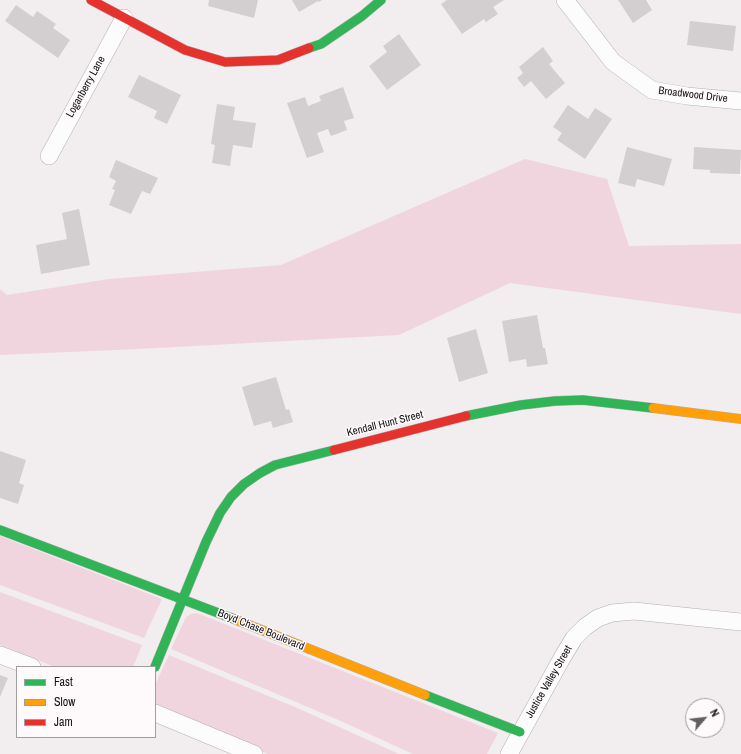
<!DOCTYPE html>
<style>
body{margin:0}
#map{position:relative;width:741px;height:754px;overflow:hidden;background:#f2edef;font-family:"Archivo Narrow",sans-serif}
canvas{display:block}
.legend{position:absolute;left:16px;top:666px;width:140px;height:72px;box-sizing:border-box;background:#fefafc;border:1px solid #a09d9e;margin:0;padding:5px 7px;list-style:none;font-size:12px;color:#141212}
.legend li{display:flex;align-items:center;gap:8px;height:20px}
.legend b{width:20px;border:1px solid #a09d9e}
.north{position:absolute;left:685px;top:698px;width:40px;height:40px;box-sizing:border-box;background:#fefafc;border:1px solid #a09d9e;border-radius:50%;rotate:62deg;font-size:11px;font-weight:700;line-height:16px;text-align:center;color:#141212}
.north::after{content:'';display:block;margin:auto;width:14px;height:18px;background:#625f5f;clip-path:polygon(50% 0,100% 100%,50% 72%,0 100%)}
</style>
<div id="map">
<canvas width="741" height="754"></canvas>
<ul class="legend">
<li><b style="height:5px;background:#30b455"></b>Fast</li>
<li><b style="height:5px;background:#ff9f0a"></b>Slow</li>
<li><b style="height:5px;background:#e5322d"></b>Jam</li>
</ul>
<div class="north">N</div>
</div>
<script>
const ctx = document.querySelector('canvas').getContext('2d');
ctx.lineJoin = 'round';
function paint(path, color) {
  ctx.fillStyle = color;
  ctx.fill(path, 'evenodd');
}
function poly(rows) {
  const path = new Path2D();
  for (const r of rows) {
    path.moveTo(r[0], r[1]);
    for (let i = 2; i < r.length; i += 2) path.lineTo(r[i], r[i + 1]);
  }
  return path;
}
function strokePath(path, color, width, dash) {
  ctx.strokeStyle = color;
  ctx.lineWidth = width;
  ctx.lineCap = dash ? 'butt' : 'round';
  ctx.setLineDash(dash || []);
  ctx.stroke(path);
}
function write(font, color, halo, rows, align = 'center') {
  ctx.font = font + ' "Archivo Narrow",sans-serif';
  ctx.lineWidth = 3;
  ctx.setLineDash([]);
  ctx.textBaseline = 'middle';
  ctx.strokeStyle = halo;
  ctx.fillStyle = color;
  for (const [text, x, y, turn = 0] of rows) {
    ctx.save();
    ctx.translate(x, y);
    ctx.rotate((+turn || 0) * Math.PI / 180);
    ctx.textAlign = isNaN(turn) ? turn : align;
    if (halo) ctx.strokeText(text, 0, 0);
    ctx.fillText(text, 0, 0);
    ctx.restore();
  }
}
const green = poly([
 [525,159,607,179,629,246,741,244,741,314,510,283,399,335,138,349,0,355,0,289,7,295,109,279,281,265],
 [0,536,162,599,144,638,0,585],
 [0,592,142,645,133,667,55,667,0,645],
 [197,613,498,733,487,754,413,754,343,722,171,649,186,617,191,614],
 [169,655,295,707,399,754,268,754,174,716,156,705,155,704,155,685]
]);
const building = poly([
 [209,0,258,0,254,18,208,6],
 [292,0,322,0,319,2,318,1,299,12],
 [447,0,504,0,493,7,498,14,486,22,484,19,462,34,441,4],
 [618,0,646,0,652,10,633,23],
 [16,5,33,17,37,11,56,24,53,28,70,40,58,58,5,21],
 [690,21,736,26,733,51,687,45],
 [399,34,421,65,387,90,369,66,387,52,383,46],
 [543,47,553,61,549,64,565,83,546,99,531,81,524,87,517,78,523,73,519,67],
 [139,75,181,95,167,124,154,118,157,111,128,97],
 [343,87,354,118,344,121,347,130,331,136,328,129,317,133,324,152,307,158,287,103,305,97,308,106,321,101,319,96],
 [217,104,235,107,233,120,256,123,252,148,233,145,230,166,212,163,215,145,211,144],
 [568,105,588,119,595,108,612,119,585,159,557,140,562,133,553,127],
 [627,147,672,159,664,186,637,179,635,187,618,183],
 [694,147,741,150,740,174,710,173,710,170,693,169],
 [116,160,158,178,150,194,142,191,131,214,109,205,115,190,112,189,116,181,109,177],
 [79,209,90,265,41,274,36,245,67,239,62,213],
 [537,315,543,348,545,348,548,364,527,367,526,359,509,362,502,321],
 [476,329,488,373,459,382,447,338],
 [276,377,286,410,289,409,293,422,273,428,271,421,254,426,242,387],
 [0,451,26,460,19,483,24,485,18,504,0,498],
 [0,675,8,678,0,697]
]);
const street = poly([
 [565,0,613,62,652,90,687,96,741,101],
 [49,156,124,18],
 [0,655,32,667],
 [155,713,254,754],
 [509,754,562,658,574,638,585,627,598,618,612,613,634,611,741,622]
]);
const fast = poly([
 [309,48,321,44,362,16,381,0],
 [466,416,521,405,555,401,583,400,653,408],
 [0,530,234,619],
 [155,667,206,542,220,513,231,497,244,484,260,473,275,465,334,450],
 [425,695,520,732]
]);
const slow = poly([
 [653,408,741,419],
 [234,619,425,695]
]);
const jam = poly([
 [91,0,185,50,225,62,278,60,309,48],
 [334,450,466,416]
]);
const streetNames = [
 ["Loganberry Lane",86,87,-61],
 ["Broadwood Drive",693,95,7],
 ["Kendall Hunt Street",385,424,-14],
 ["Boyd Chase Boulevard",261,630,22],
 ["Justice Valley Street",549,682,-60]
];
paint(green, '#f0d5df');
paint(building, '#d3cfd0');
strokePath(street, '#b3b0b1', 18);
strokePath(fast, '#b3b0b1', 10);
strokePath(slow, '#b3b0b1', 10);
strokePath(jam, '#b3b0b1', 10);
strokePath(street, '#fdfcfd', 17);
strokePath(fast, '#30b455', 9);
strokePath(slow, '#ff9f0a', 9);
strokePath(jam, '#e5322d', 9);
write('11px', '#141212', '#fefafc', streetNames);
</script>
